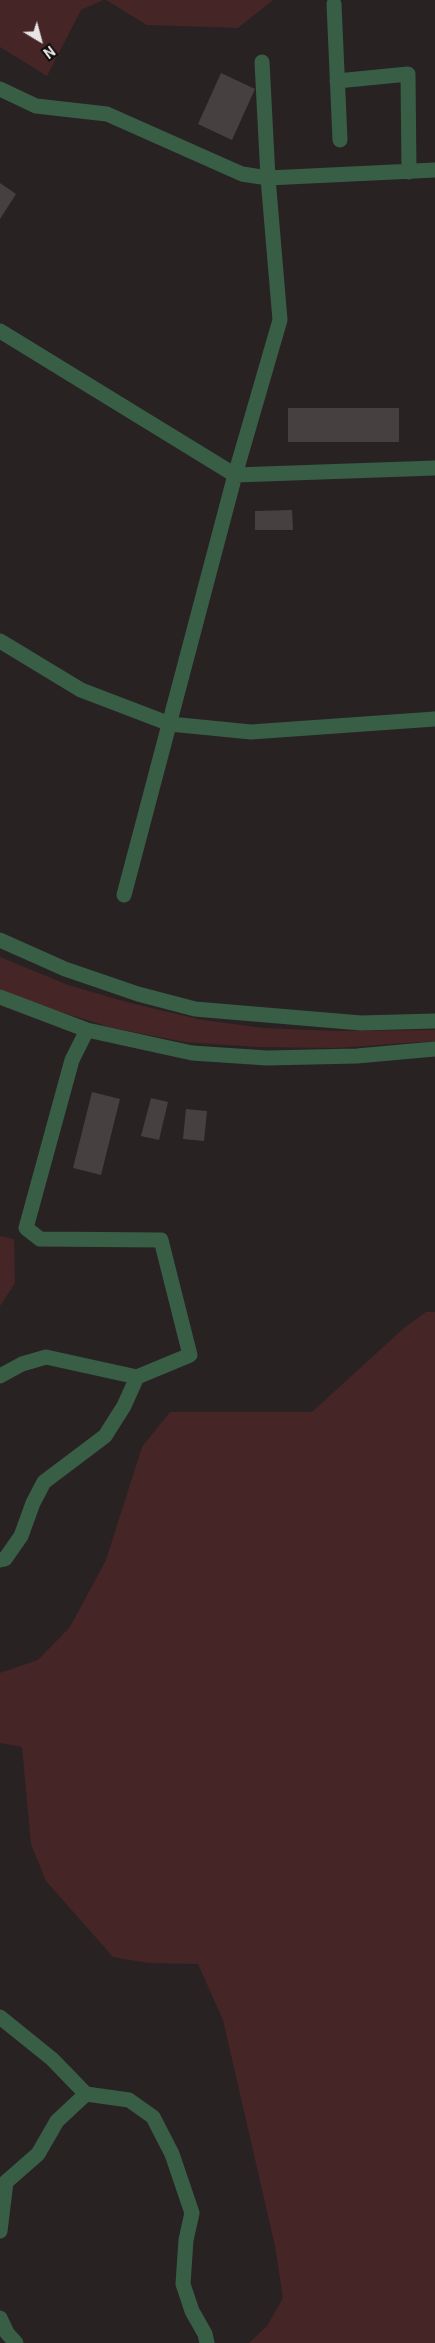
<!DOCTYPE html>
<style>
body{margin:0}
#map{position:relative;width:435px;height:2343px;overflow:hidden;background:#292223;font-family:Roboto,sans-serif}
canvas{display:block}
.north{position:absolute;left:15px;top:15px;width:50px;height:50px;-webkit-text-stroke:4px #0f0d0d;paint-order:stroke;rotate:143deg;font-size:14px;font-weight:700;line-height:20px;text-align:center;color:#e9e5e5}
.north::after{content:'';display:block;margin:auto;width:18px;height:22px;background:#e9e5e5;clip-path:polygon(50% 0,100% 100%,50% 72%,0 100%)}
</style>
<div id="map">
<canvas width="435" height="2343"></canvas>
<div class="north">N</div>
</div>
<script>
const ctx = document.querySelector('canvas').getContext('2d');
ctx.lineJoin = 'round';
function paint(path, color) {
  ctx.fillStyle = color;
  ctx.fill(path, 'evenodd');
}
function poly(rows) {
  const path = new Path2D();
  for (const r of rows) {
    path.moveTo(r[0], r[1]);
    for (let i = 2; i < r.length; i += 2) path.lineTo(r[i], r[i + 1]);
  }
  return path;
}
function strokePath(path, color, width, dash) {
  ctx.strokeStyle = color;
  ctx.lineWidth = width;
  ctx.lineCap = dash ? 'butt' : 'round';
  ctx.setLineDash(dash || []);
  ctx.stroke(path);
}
const green = poly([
 [0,0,103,0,81,10,47,76,0,47],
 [106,0,273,0,238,28,147,25],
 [0,957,68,985,130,1003,202,1020,264,1028,336,1031,435,1030,435,1041,336,1048,257,1047,185,1042,113,1028,28,1002,0,989],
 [0,1236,14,1239,15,1283,0,1306],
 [426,1312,435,1312,435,2343,249,2343,267,2326,283,2298,275,2246,223,2020,198,1964,148,1963,113,1957,46,1881,31,1844,22,1747,0,1743,0,1673,38,1660,70,1627,106,1560,142,1447,170,1412,312,1412,404,1328]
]);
const building = poly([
 [221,73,255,89,232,140,198,124],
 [0,183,16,194,0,219],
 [288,408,399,408,399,442,288,442],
 [292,510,293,530,255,530,255,511],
 [92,1092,120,1099,101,1175,73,1168],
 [151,1098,168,1102,159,1140,141,1136],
 [186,1109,207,1111,204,1141,183,1139]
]);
const minor = poly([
 [334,4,340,140],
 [337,81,408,74,409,172],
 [0,89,36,106,107,114,242,174,268,178,435,170],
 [0,331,235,475,435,468],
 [0,641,81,690,170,724,251,732,435,719],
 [124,895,235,475,280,320,268,178,262,62],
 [0,940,65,969,138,994,195,1009,361,1023,435,1021],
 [0,997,87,1030,192,1053,267,1058,357,1056,435,1049],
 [0,1376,22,1364,46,1357,137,1377],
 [0,1560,5,1559,21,1536,33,1503,44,1482,105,1436,124,1406,137,1377,190,1355,161,1240,40,1239,26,1228,72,1060,87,1030],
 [0,2017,52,2059,86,2094,129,2100,153,2117,172,2154,192,2213,186,2240,183,2284,192,2311,205,2334,207,2343],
 [0,2231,6,2182,38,2154,57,2121,86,2094],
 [0,2318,7,2333,16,2343]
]);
paint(green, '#462527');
paint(building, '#474040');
strokePath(minor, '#395e46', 15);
</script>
